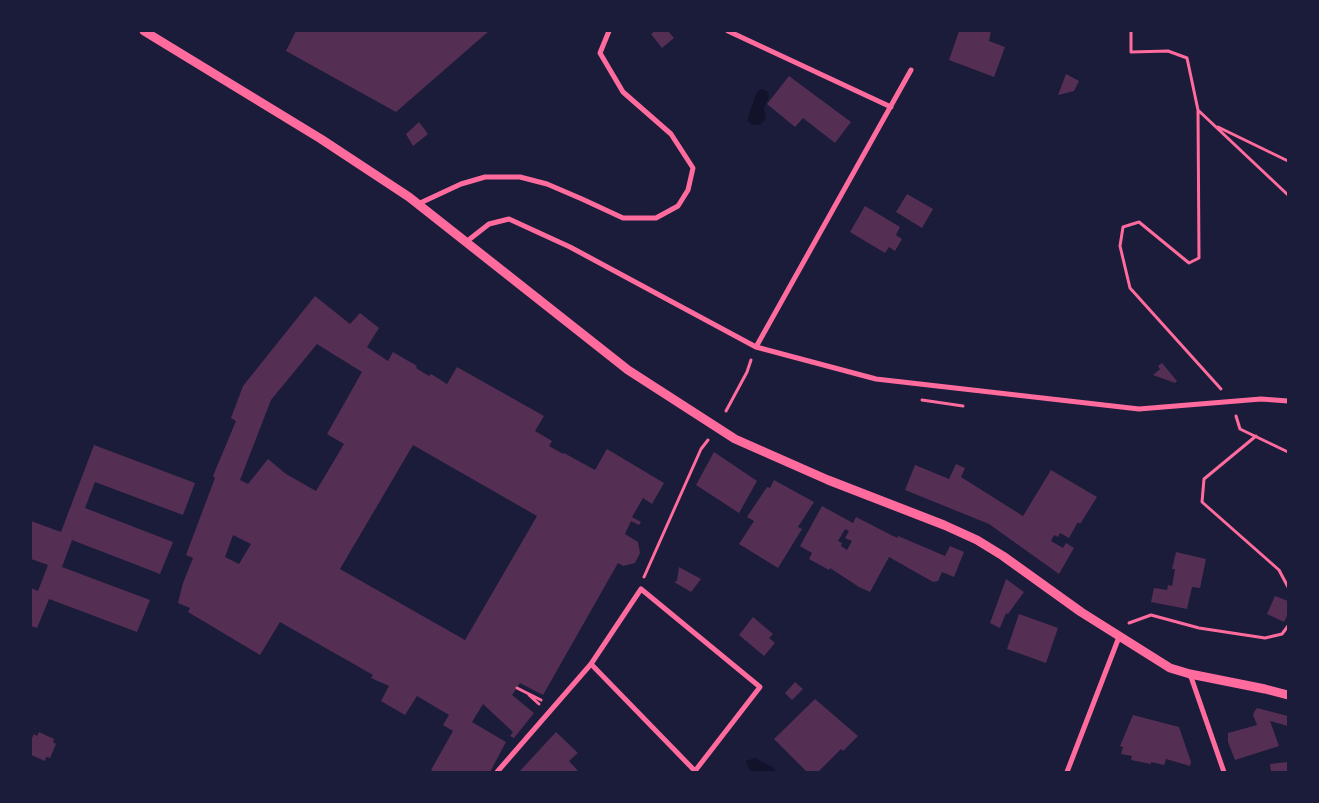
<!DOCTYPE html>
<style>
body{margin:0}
#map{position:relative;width:1319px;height:803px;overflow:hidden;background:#1b1b3a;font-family:Signika,sans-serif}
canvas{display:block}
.frame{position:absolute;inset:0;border:32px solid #1b1b3a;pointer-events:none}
</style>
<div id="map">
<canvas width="1319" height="803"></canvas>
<div class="frame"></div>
</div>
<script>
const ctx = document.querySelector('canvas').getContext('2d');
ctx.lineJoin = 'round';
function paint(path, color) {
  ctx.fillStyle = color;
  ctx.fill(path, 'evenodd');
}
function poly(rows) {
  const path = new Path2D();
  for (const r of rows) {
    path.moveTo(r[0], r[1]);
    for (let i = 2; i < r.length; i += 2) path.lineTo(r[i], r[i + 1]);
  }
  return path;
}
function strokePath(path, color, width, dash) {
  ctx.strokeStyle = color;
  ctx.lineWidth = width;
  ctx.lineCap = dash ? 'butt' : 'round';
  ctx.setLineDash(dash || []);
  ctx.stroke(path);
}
const water = poly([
 [762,89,768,92,769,97,764,108,766,118,760,125,752,125,748,121,748,117,757,92],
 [755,758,774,768,776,772,754,772,749,770,746,761]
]);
const building = poly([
 [296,31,489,31,396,112,286,51],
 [655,31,668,31,674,38,662,48,651,34],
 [959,31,991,31,989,41,1005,47,994,77,949,60],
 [1066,74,1079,81,1074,91,1058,95],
 [789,76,851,122,835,143,803,118,795,127,767,104],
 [419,122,428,134,413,146,406,134],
 [907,194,933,209,922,228,896,212],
 [865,206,900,227,896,235,902,239,895,251,889,247,885,253,850,232],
 [315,296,350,324,360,313,379,328,367,347,388,361,393,352,417,366,416,368,429,376,431,374,447,384,457,367,544,416,535,431,552,441,549,446,563,454,564,453,595,470,607,449,664,483,652,504,643,498,632,517,641,522,639,525,631,521,625,534,638,542,640,553,635,563,623,566,618,563,543,695,520,683,512,695,534,713,514,738,510,736,513,732,483,704,472,722,506,742,490,772,434,772,431,770,453,731,443,725,449,715,417,696,405,715,381,701,389,686,371,678,373,675,280,622,260,655,188,612,190,608,178,603,183,583,193,558,186,555,215,478,213,476,236,421,231,418,243,386],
 [317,344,362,372,327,434,344,444,316,491,286,474,268,459,248,484,240,480,271,400],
 [413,445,537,516,465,640,340,569],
 [233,535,251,544,239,564,225,557],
 [1162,363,1177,381,1175,383,1153,375,1160,369,1158,366],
 [94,445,195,483,183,515,95,482,85,508,173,542,160,574,72,540,62,567,150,600,137,632,49,599,37,628,31,626,31,588,38,591,48,565,31,559,31,521,61,532],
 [714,452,757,481,739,513,696,485],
 [956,464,965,468,961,477,1023,516,1051,470,1097,497,1080,524,1078,522,1069,538,1060,533,1058,537,1054,535,1051,541,1063,548,1066,543,1074,548,1059,574,989,524,905,490,915,465,949,479],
 [774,480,814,502,798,527,802,529,778,568,739,544,754,521,747,517,767,487,770,488],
 [822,506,853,523,856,517,897,538,898,536,945,556,950,546,964,552,954,577,942,572,938,581,933,582,889,557,870,592,859,587,830,568,829,570,809,559,812,553,800,546],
 [845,529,849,531,845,538,852,541,847,550,841,546,842,543,838,541],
 [1176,552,1206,559,1200,588,1192,587,1187,609,1151,602,1154,588,1167,590,1168,585,1172,586,1175,569,1172,569],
 [679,567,701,579,691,592,674,582,677,581],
 [1006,579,1024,592,1008,614,1006,613,1000,628,990,623],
 [1275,596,1288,601,1288,614,1284,622,1267,614],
 [1019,614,1058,628,1046,663,1007,649],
 [753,617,773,634,769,638,775,643,764,656,739,635],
 [795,682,803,689,792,700,785,693],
 [815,699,858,736,843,751,841,749,818,772,807,772,774,739],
 [1257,708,1288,716,1288,726,1270,721,1279,746,1235,760,1228,742,1228,733,1257,725,1253,715,1254,712],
 [1133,715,1179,727,1191,762,1190,766,1166,759,1164,765,1151,762,1151,764,1131,760,1132,756,1121,754,1123,747,1120,746],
 [39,732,54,739,53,742,56,744,50,758,46,757,45,761,31,755,31,740,34,734,37,736],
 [556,732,578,753,569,761,579,772,519,772],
 [1288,762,1288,772,1271,772,1270,764]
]);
const path = poly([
 [1131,31,1131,52,1168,51,1187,58,1198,110,1199,258,1189,263,1139,222,1123,227,1120,246,1130,288,1221,389],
 [1199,111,1288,195],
 [1218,127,1288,161],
 [922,400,963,406],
 [726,411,747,372,751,360],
 [1236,416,1240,429,1288,452],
 [1256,436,1204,479,1202,502,1279,570,1288,587],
 [644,577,701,449,708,440],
 [1129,623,1151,615,1199,628,1265,638,1282,634,1288,626],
 [517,688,541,700],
 [529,695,539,704]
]);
const minor = poly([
 [728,31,891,107],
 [418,204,461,184,485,177,520,177,547,184,582,199,623,218,656,218,678,206,688,190,693,168,671,134,623,92,600,53,609,31],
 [466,242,489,224,509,219,570,247,756,347,876,379,1139,409,1261,399,1288,401],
 [756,347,911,70],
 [1190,674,1224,772],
 [695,771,760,687,641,589,591,664,695,771,696,772],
 [497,772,591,664],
 [1067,772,1119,637]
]);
const tertiary = poly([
 [144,31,321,139,409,197,628,370,735,439,828,480,944,525,977,540,1003,556,1081,612,1170,668,1190,674,1265,689,1288,695]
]);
paint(water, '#12122b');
paint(building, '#542f53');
strokePath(path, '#ff6b9d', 3);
strokePath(minor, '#ff6b9d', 5);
strokePath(tertiary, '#ff6b9d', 9);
</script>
